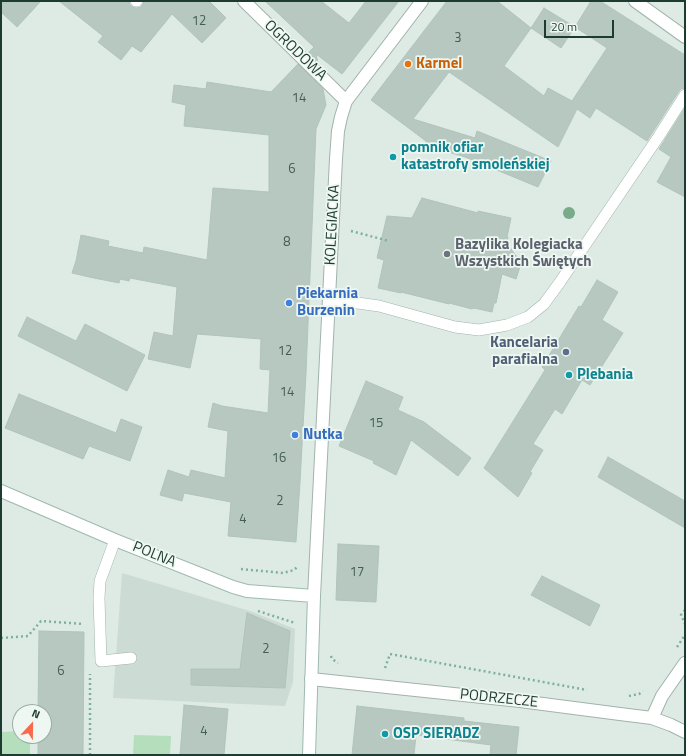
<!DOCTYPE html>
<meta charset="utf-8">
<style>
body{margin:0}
#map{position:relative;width:686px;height:756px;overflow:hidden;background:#deebe4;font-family:"Titillium Web",sans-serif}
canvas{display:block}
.frame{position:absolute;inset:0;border:2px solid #1e3b31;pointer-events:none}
.north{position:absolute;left:12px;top:704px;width:40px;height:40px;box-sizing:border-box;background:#eef7f2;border:1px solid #9baca5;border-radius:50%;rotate:22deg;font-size:11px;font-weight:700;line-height:16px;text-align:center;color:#1e3b31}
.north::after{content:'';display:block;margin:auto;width:14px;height:18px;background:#fb694b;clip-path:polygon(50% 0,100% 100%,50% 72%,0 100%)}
.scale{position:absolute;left:544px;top:20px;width:70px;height:18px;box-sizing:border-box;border:2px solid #1e3b31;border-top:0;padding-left:5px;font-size:12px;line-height:14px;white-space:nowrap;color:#1e3b31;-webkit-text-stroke:3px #eef7f2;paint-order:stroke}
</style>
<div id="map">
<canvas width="686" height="756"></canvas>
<div class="frame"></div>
<div class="north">N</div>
<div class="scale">20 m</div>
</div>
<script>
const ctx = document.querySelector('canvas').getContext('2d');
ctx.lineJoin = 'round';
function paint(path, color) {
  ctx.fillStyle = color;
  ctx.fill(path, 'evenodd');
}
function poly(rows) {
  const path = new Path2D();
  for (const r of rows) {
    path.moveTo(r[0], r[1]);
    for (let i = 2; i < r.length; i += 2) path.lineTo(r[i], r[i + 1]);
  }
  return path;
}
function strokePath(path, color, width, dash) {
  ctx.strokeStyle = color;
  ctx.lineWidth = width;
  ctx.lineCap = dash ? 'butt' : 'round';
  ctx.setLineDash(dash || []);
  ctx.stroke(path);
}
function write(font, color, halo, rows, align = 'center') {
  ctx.font = font + ' "Titillium Web",sans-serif';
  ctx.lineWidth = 3.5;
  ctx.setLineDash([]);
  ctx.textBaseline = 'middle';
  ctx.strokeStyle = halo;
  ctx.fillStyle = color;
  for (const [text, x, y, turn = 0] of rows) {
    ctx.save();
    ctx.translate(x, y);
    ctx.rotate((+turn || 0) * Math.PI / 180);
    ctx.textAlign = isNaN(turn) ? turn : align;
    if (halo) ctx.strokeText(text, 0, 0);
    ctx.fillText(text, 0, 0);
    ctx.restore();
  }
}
const built = poly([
 [122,573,250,611,295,629,293,682,285,706,113,698]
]);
const green = poly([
 [20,731,20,736,30,736,30,755,1,755,1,732],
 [134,735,171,736,170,755,133,755]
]);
const building = poly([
 [1,1,41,1,17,27,1,12,1,1],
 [59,1,129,1,130,5,133,7,136,8,141,7,143,4,144,1,209,1,226,18,202,43,172,14,141,52,132,46,121,60,98,42,103,36,59,1],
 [265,1,321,1,349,23,366,1,399,1,342,74,316,54,318,63,308,53,314,47,265,1],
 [447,1,497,1,531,28,504,66,544,96,548,88,572,101,607,48,575,27,591,1,600,1,685,55,685,88,681,89,679,91,647,141,596,108,590,118,577,109,558,147,449,72,413,119,475,138,477,131,551,161,538,187,465,157,425,145,426,141,371,100,447,1],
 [544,8,575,27,561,48,531,28,544,8],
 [298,64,323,89,326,105,316,129,306,373,300,482,296,542,228,536,231,502,184,493,182,501,160,495,168,470,189,477,191,470,225,478,228,431,208,427,213,403,222,406,268,413,270,370,260,369,261,339,197,334,190,368,148,359,154,332,173,336,177,287,130,278,129,281,120,279,119,283,89,277,72,273,76,261,81,235,109,241,108,246,143,253,144,247,207,260,213,188,269,192,269,135,184,126,186,105,172,102,174,85,206,89,207,82,271,92,298,64],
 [685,108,685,197,657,182,671,157,659,149,685,108],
 [422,198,478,213,478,211,511,218,507,237,508,237,507,243,516,256,523,258,516,279,502,274,496,303,494,303,492,312,474,308,472,309,449,303,449,304,401,292,401,293,378,288,384,260,377,258,387,216,412,218,422,198],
 [597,280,618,292,602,320,623,333,590,385,582,380,562,414,555,409,533,444,543,450,530,472,532,473,518,497,484,468,545,370,542,367,579,306,581,307,597,280],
 [27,317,76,341,85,324,145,355,127,391,18,336,27,317],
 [366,381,403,397,398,410,424,422,471,458,458,476,411,440,396,475,373,463,374,461,339,446,366,381],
 [19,394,116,433,121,419,142,427,130,461,89,446,83,459,5,428,19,394],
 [608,457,685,501,685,528,598,477,608,457],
 [338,544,379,546,376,602,336,600,338,544],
 [542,576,600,605,590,626,531,595,542,576],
 [247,613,290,631,285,688,191,685,191,669,240,669,247,613],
 [39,631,84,632,83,755,38,755,38,736,44,736,44,712,38,712,39,631],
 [184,705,228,709,224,755,180,755,184,705],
 [357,706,464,718,464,721,519,727,516,755,490,755,491,745,416,735,414,755,352,755,357,706]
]);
const path = poly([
 [351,231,389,241],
 [241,569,283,573,294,570,298,566],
 [685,610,681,615,685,624],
 [258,611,295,623],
 [1,638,28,636,41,621,84,624],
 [677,647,685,635],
 [331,656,332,659,338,663],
 [385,668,390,654,587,690],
 [629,696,639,694,643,691],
 [90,755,90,674]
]);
const lane = poly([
 [136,1,137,1],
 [329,299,379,306,455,327,479,330,507,325,528,317,544,304,560,282,659,136,685,95],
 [115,540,100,581,99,598,101,661,131,658]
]);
const street = poly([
 [244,1,346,101],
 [635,1,685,37],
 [314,596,316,556,336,159,338,131,341,117,346,101,422,1],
 [311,679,520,701,620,714,652,718,671,725,685,732],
 [652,718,662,696,685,663]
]);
const secondary = poly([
 [1,491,115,540,233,587,247,591,314,596,309,755]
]);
const trees = [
 [569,213]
];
const markers = [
 [408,64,4,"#e8710a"],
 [393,157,4,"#0f9aa8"],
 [447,254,4,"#6b7280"],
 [289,303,4,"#3f7fe0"],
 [566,352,4,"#5c6f8a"],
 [569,375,4,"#0f9aa8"],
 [295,435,4,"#3f7fe0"],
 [385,734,4,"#0f9aa8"]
];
const numberNames = [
 ["12",199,22],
 ["3",458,39],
 ["14",299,99],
 ["6",292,170],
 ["8",287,243],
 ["12",285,352],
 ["14",287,393],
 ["15",376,424],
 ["16",279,459],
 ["2",280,502],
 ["4",243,520],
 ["17",357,573],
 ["2",266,650],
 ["6",61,672],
 ["4",204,732]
];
const streetNames = [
 ["OGRODOWA",295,51,44],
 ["KOLEGIACKA",333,225,-87],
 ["POLNA",154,555,22],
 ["PODRZECZE",499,699,6]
];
const foodNames = [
 ["Karmel",416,64]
];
const cultureNames = [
 ["pomnik ofiar",401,148],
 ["katastrofy smoleńskiej",401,165],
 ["Plebania",577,375],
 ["OSP SIERADZ",393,734]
];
const worshipNames = [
 ["Bazylika Kolegiacka",455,245],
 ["Wszystkich Świętych",455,262]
];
const shopNames = [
 ["Piekarnia",297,294],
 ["Burzenin",297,311],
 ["Nutka",303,435]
];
const serviceNames = [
 ["Kancelaria",558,343],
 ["parafialna",558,360]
];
paint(built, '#ccdbd3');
paint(green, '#b5debd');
paint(building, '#b6c8bf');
strokePath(building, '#b0c4ba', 1);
strokePath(lane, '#a1b3ab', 12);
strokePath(street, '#a1b3ab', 14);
strokePath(secondary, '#9ebaae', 14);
strokePath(path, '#7cb19c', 2.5, [2, 3]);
strokePath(lane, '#fff', 11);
strokePath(street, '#fff', 12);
strokePath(secondary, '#fff', 12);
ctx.fillStyle = '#79aa89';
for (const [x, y] of trees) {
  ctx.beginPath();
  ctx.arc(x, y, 6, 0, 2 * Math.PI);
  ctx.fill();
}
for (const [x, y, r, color] of markers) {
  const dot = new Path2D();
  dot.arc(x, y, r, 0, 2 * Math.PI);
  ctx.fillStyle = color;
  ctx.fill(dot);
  strokePath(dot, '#eef7f2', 1.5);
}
write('13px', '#445e54', null, numberNames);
write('15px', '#1e3b31', '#eef7f2', streetNames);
write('bold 15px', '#c56008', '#eef7f2', foodNames, 'left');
write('bold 15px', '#0d838f', '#eef7f2', cultureNames, 'left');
write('bold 15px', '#5b616d', '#eef7f2', worshipNames, 'left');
write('bold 15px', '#366cbe', '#eef7f2', shopNames, 'left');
write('bold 15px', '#4e5e75', '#eef7f2', serviceNames, 'right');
</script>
